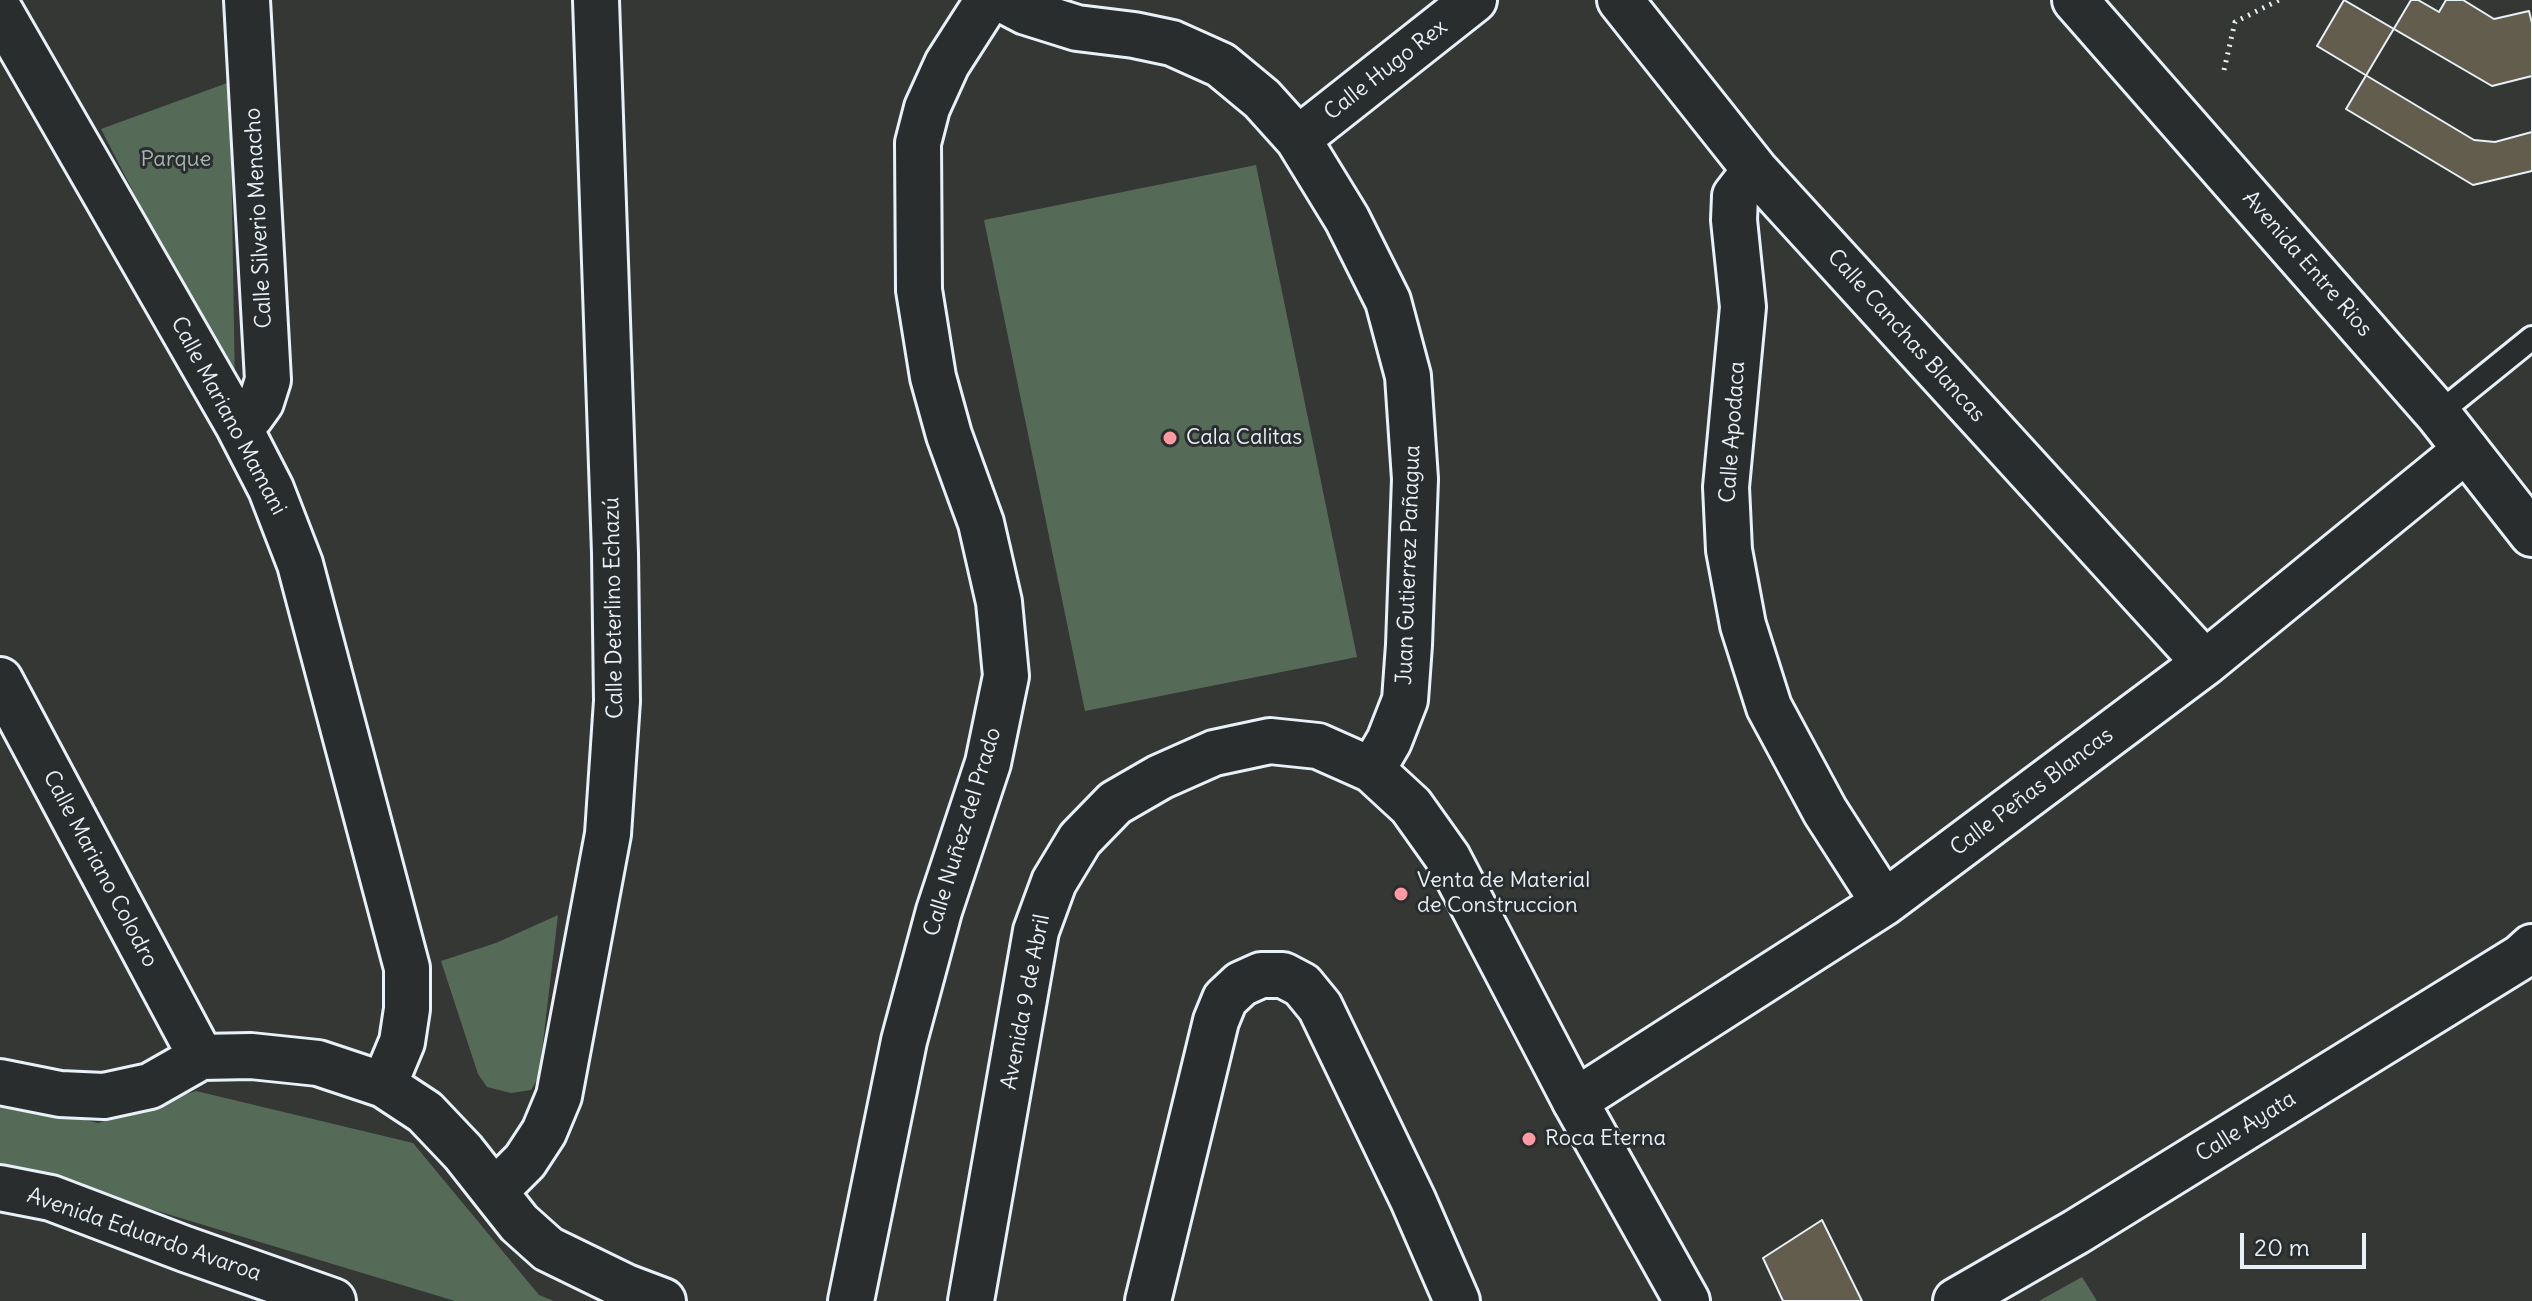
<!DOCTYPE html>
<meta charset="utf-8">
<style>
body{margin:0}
#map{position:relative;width:2532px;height:1301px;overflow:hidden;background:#353734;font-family:Delius,sans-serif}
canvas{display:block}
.scale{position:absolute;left:2240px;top:1233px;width:126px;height:36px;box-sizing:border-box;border:4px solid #e8f1f8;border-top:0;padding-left:10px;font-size:24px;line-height:28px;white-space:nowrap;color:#e8f1f8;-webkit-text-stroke:6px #2a2d2e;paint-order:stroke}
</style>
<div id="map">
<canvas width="2532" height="1301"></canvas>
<div class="scale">20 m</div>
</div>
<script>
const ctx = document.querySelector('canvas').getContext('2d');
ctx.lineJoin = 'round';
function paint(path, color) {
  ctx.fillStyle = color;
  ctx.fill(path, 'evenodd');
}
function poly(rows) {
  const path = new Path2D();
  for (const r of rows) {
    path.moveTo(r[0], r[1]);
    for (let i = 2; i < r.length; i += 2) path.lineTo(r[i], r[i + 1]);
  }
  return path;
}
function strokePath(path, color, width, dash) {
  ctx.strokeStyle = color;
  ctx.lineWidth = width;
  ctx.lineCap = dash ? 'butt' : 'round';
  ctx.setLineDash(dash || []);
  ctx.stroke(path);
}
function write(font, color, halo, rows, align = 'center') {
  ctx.font = font + ' Delius,sans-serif';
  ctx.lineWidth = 6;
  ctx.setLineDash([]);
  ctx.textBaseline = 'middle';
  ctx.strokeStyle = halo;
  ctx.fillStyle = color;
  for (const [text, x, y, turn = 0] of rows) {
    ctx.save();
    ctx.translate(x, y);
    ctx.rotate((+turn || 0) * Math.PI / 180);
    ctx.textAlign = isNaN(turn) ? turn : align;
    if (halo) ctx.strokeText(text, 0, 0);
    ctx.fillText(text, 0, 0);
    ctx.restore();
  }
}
const green = poly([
 [230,82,235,390,101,129],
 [1256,165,1357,657,1085,711,984,220],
 [558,915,539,1076,531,1090,511,1093,487,1087,478,1074,441,961,496,943],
 [196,1091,413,1143,539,1295,554,1301,455,1301,35,1174,0,1170,0,1099,98,1123],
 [2082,1277,2097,1301,2039,1301]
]);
const building = poly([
 [2344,0,2492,86,2532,76,2532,132,2495,142,2474,140,2317,46,2344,0],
 [2411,0,2418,0,2439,12,2446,0,2463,0,2494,19,2529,11,2532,23,2532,171,2473,185,2346,109,2411,0],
 [1822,1220,1862,1301,1783,1301,1763,1258,1822,1220]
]);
const path = poly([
 [2224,70,2235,22,2279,0]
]);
const lane = poly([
 [2438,414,2532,338]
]);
const street = poly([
 [1003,0,1026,12,1077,28,1134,35,1172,43,1221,65,1262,99,1298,139,1347,219,1388,301,1408,376,1415,479,1409,645,1405,700,1389,741,1372,770],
 [1620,0,1755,170,2205,663],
 [0,11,238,425,271,489,300,564,407,968,407,1009,402,1042,384,1085],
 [1298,139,1474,0],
 [1755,170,1735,196,1734,220,1743,307,1726,487,1729,550,1743,625,1769,707,1825,811,1884,903],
 [238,425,251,416,261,402,268,380,247,0],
 [0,680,201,1057],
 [0,1082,60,1094,104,1096,150,1086,201,1057,251,1056,318,1063,384,1085,425,1112,463,1152,519,1223,548,1249,626,1287,663,1301],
 [1575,1101,1884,903,2205,663,2466,450],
 [0,1188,51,1198,185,1249,333,1301],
 [495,1191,525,1161,544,1132,559,1096,608,834,617,701,615,553,596,0],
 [851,1301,904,1041,939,911,988,763,1006,676,999,602,981,523,949,435,933,377,919,290,918,143,927,108,947,64,988,0],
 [1148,1301,1216,1021,1225,999,1241,984,1261,975,1283,975,1302,985,1320,1007,1413,1200,1457,1301]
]);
const secondary = poly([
 [2075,0,2438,414,2532,534],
 [971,1301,1036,931,1054,882,1080,839,1115,803,1160,777,1214,753,1270,741,1318,746,1372,770,1411,806,1448,858,1575,1101,1687,1301],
 [1956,1301,2076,1232,2521,957,2532,947]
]);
const markers = [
 [1170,438,8,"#ff9aa2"],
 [1401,894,8,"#ff9aa2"],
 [1529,1139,8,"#ff9aa2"]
];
const streetNames = [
 ["Calle Hugo Rex",1386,70,-38],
 ["Calle Silverio Menacho",259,218,-93],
 ["Avenida Entre Rios",2307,264,49],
 ["Calle Canchas Blancas",1906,336,48],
 ["Calle Mariano Mamani",228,416,62],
 ["Calle Apodaca",1733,432,-86],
 ["Juan Gutierrez Pañagua",1409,565,-88],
 ["Calle Deterlino Echazú",614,608,-91],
 ["Calle Peñas Blancas",2032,792,-37],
 ["Calle Nuñez del Prado",963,832,-73],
 ["Calle Mariano Colodro",100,869,62],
 ["Avenida 9 de Abril",1026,1002,-79],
 ["Calle Ayata",2246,1127,-32],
 ["Avenida Eduardo Avaroa",144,1235,19]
];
const parkNames = [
 ["Parque",176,160]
];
const poiNames = [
 ["Cala Calitas",1186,438],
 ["Venta de Material",1417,881],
 ["de Construccion",1417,906],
 ["Roca Eterna",1545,1139]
];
paint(green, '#556b58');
paint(building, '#635d4d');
strokePath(building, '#e8f1f8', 2);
strokePath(lane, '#e8f1f8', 28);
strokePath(street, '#e8f1f8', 50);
strokePath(secondary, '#e8f1f8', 50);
strokePath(path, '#e8f1f8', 5, [2, 6]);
strokePath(lane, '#2a2d2e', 22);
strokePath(street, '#2a2d2e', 44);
strokePath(secondary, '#2a2d2e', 44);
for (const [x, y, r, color] of markers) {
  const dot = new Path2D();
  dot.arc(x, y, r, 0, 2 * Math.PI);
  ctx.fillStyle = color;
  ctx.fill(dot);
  strokePath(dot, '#2a2d2e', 3);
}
write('22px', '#e8f1f8', '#2a2d2e', streetNames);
write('22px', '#a6b5b0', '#2a2d2e', parkNames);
write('22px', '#e8f1f8', '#2a2d2e', poiNames, 'left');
</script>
